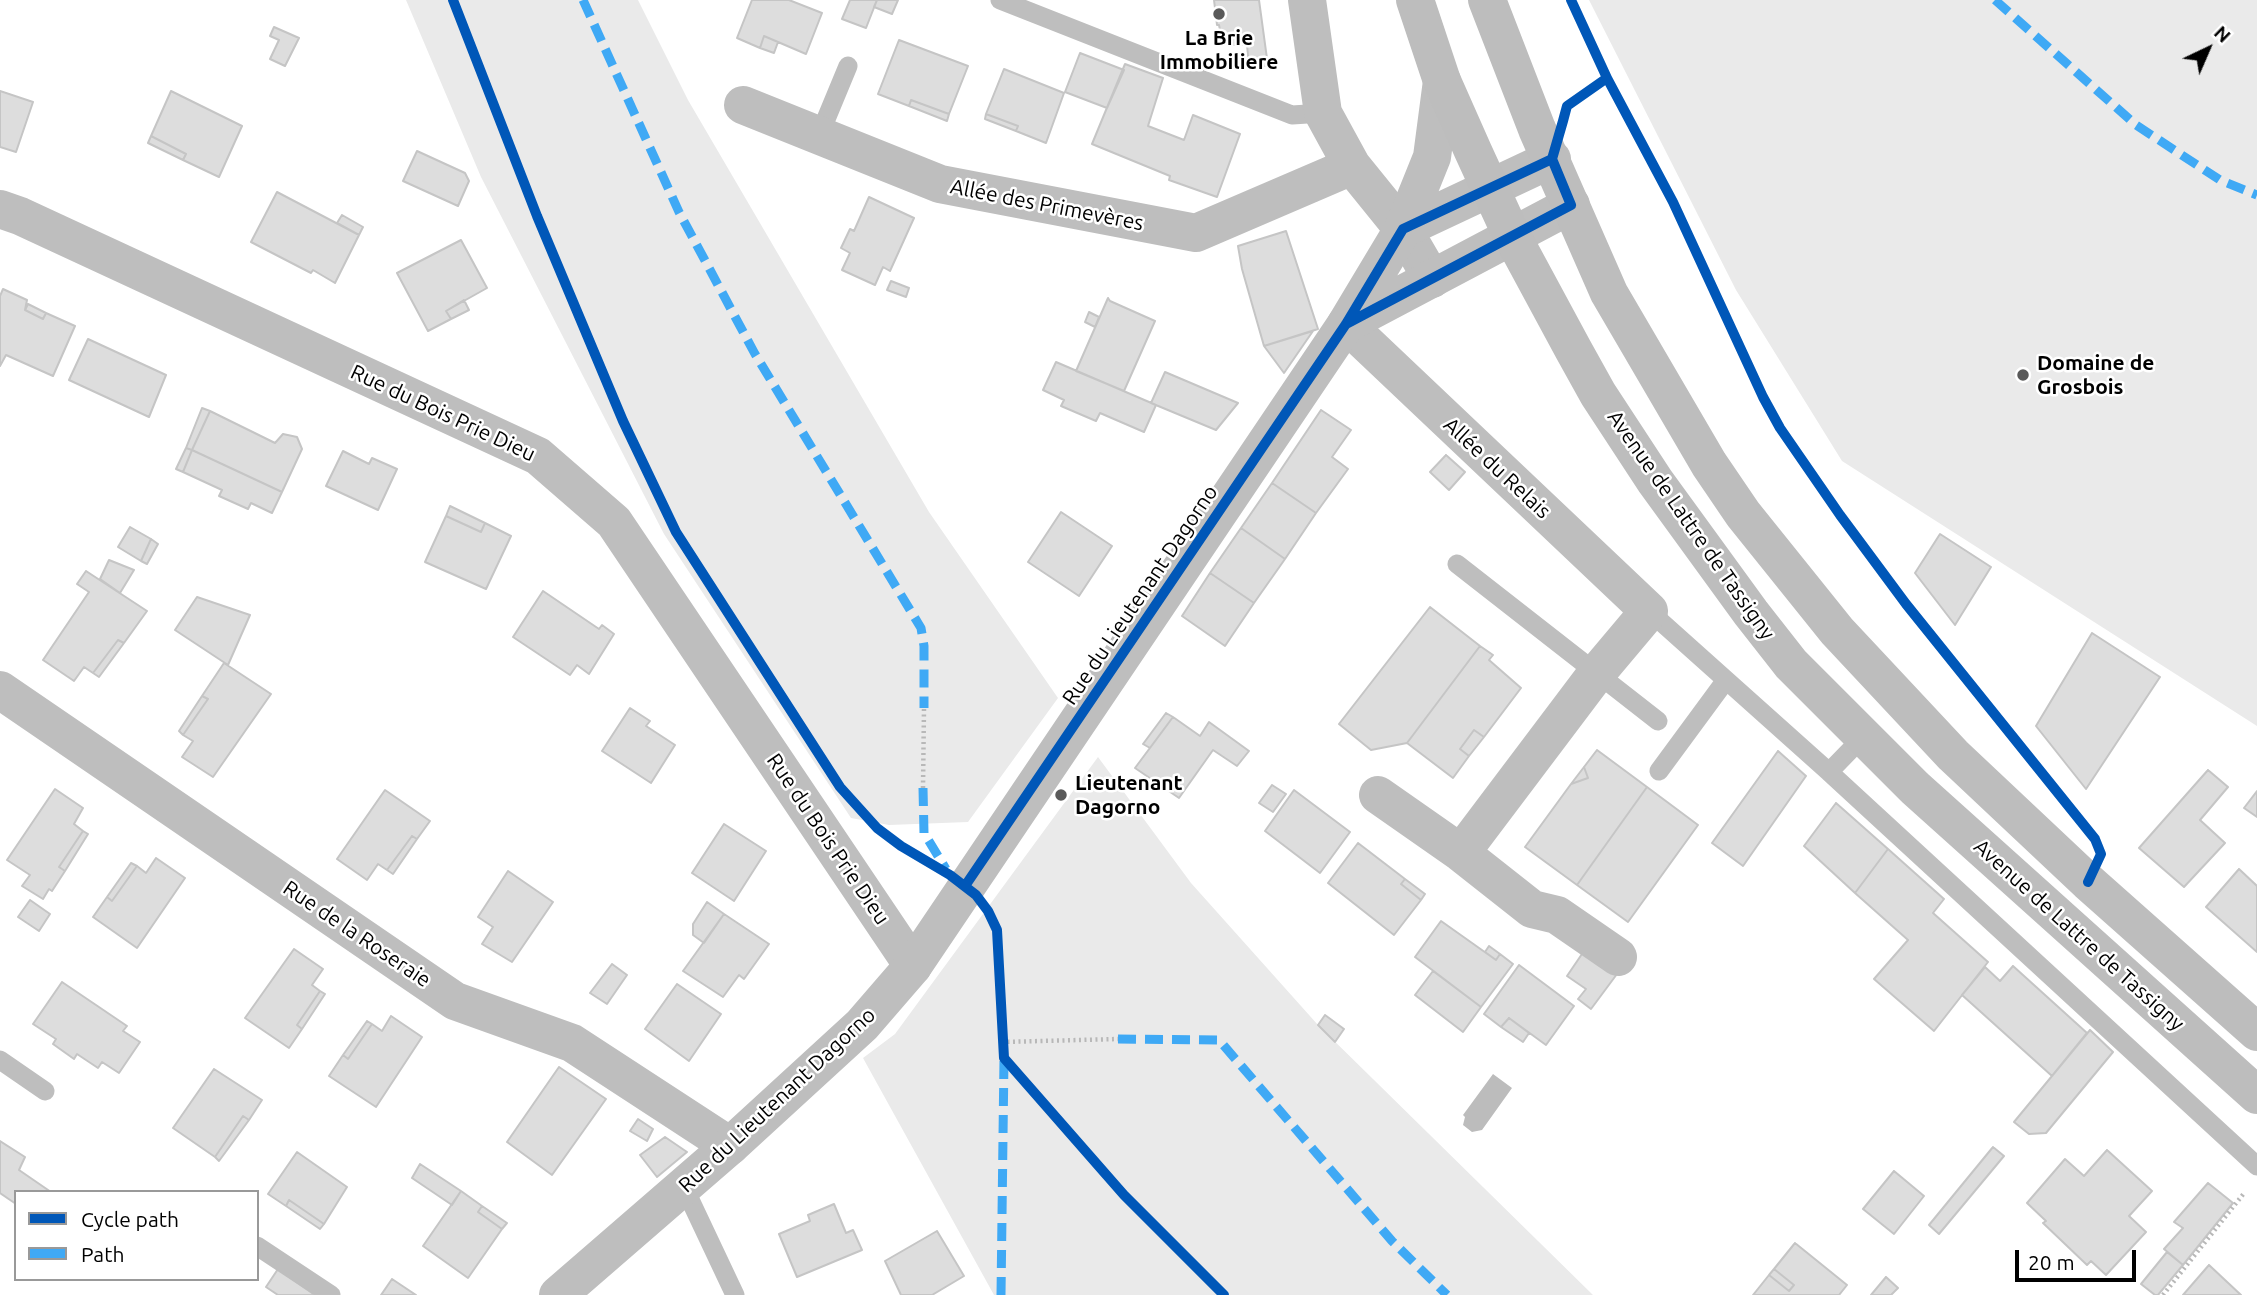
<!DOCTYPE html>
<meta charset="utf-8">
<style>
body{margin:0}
#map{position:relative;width:2257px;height:1295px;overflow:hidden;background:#fff;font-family:Ubuntu,sans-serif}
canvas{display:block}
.legend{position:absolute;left:14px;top:1190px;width:245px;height:91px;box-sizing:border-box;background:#fff;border:2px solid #999;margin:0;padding:9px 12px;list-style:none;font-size:21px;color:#000}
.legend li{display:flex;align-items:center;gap:14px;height:35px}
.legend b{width:35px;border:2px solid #999}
.north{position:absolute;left:2173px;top:14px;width:70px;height:70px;-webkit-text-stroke:5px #fff;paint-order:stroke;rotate:44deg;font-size:19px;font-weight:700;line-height:28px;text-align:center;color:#000}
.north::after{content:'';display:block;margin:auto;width:24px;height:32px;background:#000;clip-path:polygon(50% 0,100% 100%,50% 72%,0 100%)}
.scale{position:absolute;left:2015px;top:1250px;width:121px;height:32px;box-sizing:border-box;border:4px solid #000;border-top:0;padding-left:9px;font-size:21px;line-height:24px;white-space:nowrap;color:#000;-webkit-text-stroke:5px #fff;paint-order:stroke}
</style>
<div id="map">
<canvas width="2257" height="1295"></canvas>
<ul class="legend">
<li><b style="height:9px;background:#0057b8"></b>Cycle path</li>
<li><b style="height:9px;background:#3fa9f5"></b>Path</li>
</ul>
<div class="north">N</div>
<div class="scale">20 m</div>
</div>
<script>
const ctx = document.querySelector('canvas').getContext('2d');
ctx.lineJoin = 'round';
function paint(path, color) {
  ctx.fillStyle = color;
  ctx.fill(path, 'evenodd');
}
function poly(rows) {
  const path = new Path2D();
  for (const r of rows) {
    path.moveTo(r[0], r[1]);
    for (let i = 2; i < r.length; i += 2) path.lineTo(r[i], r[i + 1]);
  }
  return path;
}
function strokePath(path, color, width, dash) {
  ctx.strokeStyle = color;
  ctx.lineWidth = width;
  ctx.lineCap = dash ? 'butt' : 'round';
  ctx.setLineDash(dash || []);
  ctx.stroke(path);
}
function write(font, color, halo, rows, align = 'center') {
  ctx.font = font + ' Ubuntu,sans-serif';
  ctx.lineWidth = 5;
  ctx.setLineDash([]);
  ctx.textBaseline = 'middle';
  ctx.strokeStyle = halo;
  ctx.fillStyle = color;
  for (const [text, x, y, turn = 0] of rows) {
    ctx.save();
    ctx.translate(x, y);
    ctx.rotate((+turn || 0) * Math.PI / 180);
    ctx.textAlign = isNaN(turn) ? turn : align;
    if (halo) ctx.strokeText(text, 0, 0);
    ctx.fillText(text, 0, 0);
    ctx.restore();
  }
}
const green = poly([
 [406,0,638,0,688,100,929,512,1058,698,968,822,889,825,851,818,664,534,481,177],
 [1589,0,2257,0,2257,726,1842,461,1736,290],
 [1098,757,1191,883,1318,1025,1593,1295,994,1295,863,1058,895,1034]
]);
const water = poly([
 [1493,1074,1512,1088,1482,1130,1472,1132,1463,1125,1465,1117,1463,1115]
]);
const building = poly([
 [752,0,789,0,822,13,806,54,764,36,760,48,737,38,752,0],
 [850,0,877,0,866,28,842,19,850,0],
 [877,0,898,0,892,14,874,7,877,0],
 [1214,0,1259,0,1268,66,1249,66,1247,45,1234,45,1233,40,1222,40,1219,25,1217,25,1214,0],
 [274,27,299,38,285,66,270,59,279,40,270,36,274,27],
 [764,36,778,42,774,53,760,48,764,36],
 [899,40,968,66,949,114,911,100,909,106,878,94,899,40],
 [1080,53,1124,70,1107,108,1065,92,1080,53],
 [1125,64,1163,78,1148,126,1184,140,1193,115,1240,134,1217,197,1169,180,1170,176,1092,144,1125,64],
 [1004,69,1064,93,1046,143,1016,131,1018,126,986,114,1004,69],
 [0,91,33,102,16,152,0,147,0,91],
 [171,91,242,126,219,177,183,160,186,154,151,136,171,91],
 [911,100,949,114,947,121,909,106,911,100],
 [986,114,1018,126,1016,131,985,119,986,114],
 [151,136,186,154,183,160,148,143,151,136],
 [417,151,465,173,469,181,458,206,403,181,417,151],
 [277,192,359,235,335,283,313,270,311,273,251,242,277,192],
 [869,197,914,218,890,271,883,267,875,285,842,270,850,253,841,248,850,229,854,231,869,197],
 [342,215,363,227,359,235,337,223,342,215],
 [1286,231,1318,329,1264,346,1242,269,1238,246,1286,231],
 [461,240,487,288,446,311,451,319,428,331,397,273,461,240],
 [891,281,909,288,906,297,887,290,891,281],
 [3,289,27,300,25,310,43,319,46,313,75,326,53,376,6,355,0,366,0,296,3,289],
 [1108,298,1110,301,1155,321,1124,391,1076,371,1108,298],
 [464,300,469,310,451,319,446,311,464,300],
 [28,304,46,313,43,319,25,310,28,304],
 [1089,312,1099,317,1095,327,1085,322,1089,312],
 [1313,331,1284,373,1264,346,1313,331],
 [88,339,166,375,149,417,69,380,88,339],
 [1056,362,1156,405,1144,432,1100,413,1096,421,1061,406,1064,400,1043,390,1056,362],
 [1165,372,1238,403,1216,430,1151,403,1165,372],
 [202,408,210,411,192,450,186,448,202,408],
 [1321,410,1351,430,1332,457,1348,469,1316,513,1272,483,1321,410],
 [210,411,275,443,283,434,297,437,302,449,282,492,192,450,210,411],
 [186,448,192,450,183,472,176,469,186,448],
 [192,450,282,492,272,513,251,503,248,509,219,496,222,490,183,472,192,450],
 [343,451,369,464,372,458,397,469,378,510,326,486,343,451],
 [1446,455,1465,472,1449,490,1430,472,1446,455],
 [1272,483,1316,513,1285,559,1241,528,1272,483],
 [450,506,485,523,481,532,446,516,450,506],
 [1061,512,1112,546,1079,596,1028,562,1061,512],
 [446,516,481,532,485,523,511,536,486,589,425,562,446,516],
 [130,527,151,539,141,561,118,547,130,527],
 [1241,528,1285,559,1254,603,1210,573,1241,528],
 [1940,534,1991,567,1955,625,1915,573,1940,534],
 [151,539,158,544,147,564,141,561,151,539],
 [109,560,134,570,120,593,100,579,109,560],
 [86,571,147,611,124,643,118,640,93,673,84,667,74,681,43,660,89,592,77,584,86,571],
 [1210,573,1254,603,1225,646,1182,616,1210,573],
 [543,591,599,629,602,625,614,634,589,674,577,665,570,675,513,637,543,591],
 [197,597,250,615,228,665,175,630,197,597],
 [1430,607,1480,646,1407,743,1371,750,1339,724,1430,607],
 [2092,633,2160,677,2086,789,2036,726,2092,633],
 [118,640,124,643,99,677,93,673,118,640],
 [1480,646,1493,655,1489,660,1521,688,1484,737,1474,730,1460,749,1469,756,1453,778,1407,743,1480,646],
 [224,663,271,694,213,777,182,757,193,741,183,735,208,699,202,696,224,663],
 [202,696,208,699,183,735,179,731,202,696],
 [630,708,650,721,646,726,675,745,651,783,602,751,630,708],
 [1166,713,1173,717,1150,748,1143,744,1166,713],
 [1173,717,1200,736,1209,722,1249,751,1237,766,1213,750,1179,798,1135,768,1173,717],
 [1474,730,1484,737,1469,756,1460,749,1474,730],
 [1597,750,1647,787,1577,885,1525,847,1571,784,1588,778,1584,767,1597,750],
 [1778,751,1806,776,1743,866,1712,843,1778,751],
 [1584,767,1588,778,1571,784,1584,767],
 [2208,770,2228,787,2200,820,2225,843,2184,887,2139,848,2208,770],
 [1272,785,1286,794,1273,812,1259,803,1272,785],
 [1647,787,1698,825,1628,922,1577,885,1647,787],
 [55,789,83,808,74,824,83,831,59,867,65,871,52,891,49,889,43,899,22,886,30,875,7,860,55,789],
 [385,790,430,821,417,839,412,836,387,870,378,864,367,880,337,859,385,790],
 [1294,790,1350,832,1320,873,1265,831,1294,790],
 [2257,791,2257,817,2244,808,2257,791],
 [1836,803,1888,849,1855,893,1804,846,1836,803],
 [724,824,766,851,734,901,692,873,724,824],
 [83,831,88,834,65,871,59,867,83,831],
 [412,836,417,839,393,874,387,870,412,836],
 [1358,843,1405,879,1401,884,1421,900,1394,935,1328,883,1358,843],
 [1888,849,1944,899,1933,913,1988,962,1934,1031,1874,979,1908,940,1855,893,1888,849],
 [156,858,185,878,137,948,93,917,107,897,112,901,137,866,146,873,156,858],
 [131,863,137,866,112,901,107,897,131,863],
 [2239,869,2257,886,2257,952,2206,907,2239,869],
 [508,871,553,902,512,962,482,944,493,927,478,917,508,871],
 [1405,879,1425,894,1421,900,1401,884,1405,879],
 [30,900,50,914,39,931,18,917,30,900],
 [707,902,724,914,704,943,693,935,693,924,707,902],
 [724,914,769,944,744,979,739,975,723,997,683,971,724,914],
 [1441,921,1496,960,1500,954,1513,964,1481,1007,1415,957,1441,921],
 [1489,946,1500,954,1496,960,1485,952,1489,946],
 [294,949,323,969,312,985,320,991,297,1025,302,1029,289,1048,245,1018,294,949],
 [1584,951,1617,974,1591,1009,1578,999,1586,989,1567,976,1584,951],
 [612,964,627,975,607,1004,590,993,612,964],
 [1519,965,1574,1006,1546,1045,1509,1018,1501,1027,1484,1014,1519,965],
 [2013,966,2087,1033,2052,1076,1962,995,1985,967,2000,981,2013,966],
 [1433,971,1481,1007,1463,1032,1415,995,1433,971],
 [62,982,127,1026,123,1031,140,1042,119,1073,102,1062,98,1068,77,1054,74,1059,53,1044,56,1039,33,1024,62,982],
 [677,984,721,1014,689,1061,645,1029,677,984],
 [320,991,325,994,302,1029,297,1025,320,991],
 [1325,1015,1344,1029,1335,1042,1318,1025,1325,1015],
 [391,1016,422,1037,376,1107,329,1076,343,1055,348,1059,372,1024,382,1031,391,1016],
 [1509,1018,1529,1033,1523,1042,1501,1027,1509,1018],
 [367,1021,372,1024,348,1059,343,1055,367,1021],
 [2090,1030,2113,1052,2046,1133,2029,1134,2014,1122,2090,1030],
 [559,1067,606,1099,552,1175,507,1142,559,1067],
 [214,1069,262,1100,249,1120,243,1116,215,1157,173,1128,214,1069],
 [243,1116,249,1120,219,1161,215,1157,243,1116],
 [638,1119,653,1129,647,1141,630,1131,638,1119],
 [665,1137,687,1152,657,1177,640,1155,665,1137],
 [0,1141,25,1157,19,1170,51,1192,16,1192,16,1204,0,1193,0,1141],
 [1993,1147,2004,1156,1939,1234,1929,1225,1993,1147],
 [2107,1150,2152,1191,2129,1216,2146,1232,2106,1275,2091,1261,2087,1265,2043,1223,2046,1221,2027,1203,2065,1159,2084,1176,2107,1150],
 [297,1152,347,1187,324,1224,289,1200,286,1206,268,1194,297,1152],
 [420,1164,461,1191,452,1205,412,1178,420,1164],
 [1894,1171,1924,1196,1894,1234,1863,1209,1894,1171],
 [2208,1183,2233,1203,2183,1265,2164,1249,2183,1228,2174,1222,2208,1183],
 [461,1191,482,1206,478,1212,502,1229,468,1278,423,1246,461,1191],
 [289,1200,324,1224,320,1229,286,1206,289,1200],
 [834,1204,846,1233,853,1230,862,1250,797,1277,779,1234,810,1221,808,1215,834,1204],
 [482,1206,507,1223,502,1229,478,1212,482,1206],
 [937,1231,964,1276,932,1295,901,1295,885,1261,937,1231],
 [1795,1243,1847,1285,1839,1295,1753,1295,1769,1275,1789,1291,1794,1285,1774,1269,1795,1243],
 [2167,1252,2183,1265,2158,1295,2155,1295,2141,1284,2167,1252],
 [2209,1265,2241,1295,2183,1295,2209,1265],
 [278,1269,315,1295,278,1295,266,1287,278,1269],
 [1774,1269,1794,1285,1789,1291,1769,1275,1774,1269],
 [1886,1277,1898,1288,1891,1295,1871,1295,1886,1277],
 [392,1279,416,1295,381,1295,392,1279]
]);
const path = poly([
 [1570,103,1607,78],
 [923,788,924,708],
 [1002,1042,1118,1039],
 [2163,1295,2245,1192]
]);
const service = poly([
 [1000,0,1292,115,1323,113],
 [819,136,848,66],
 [1457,564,1658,721],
 [1649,611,1829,772,1863,737],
 [1659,771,1726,680],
 [1829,772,2257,1166],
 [0,1060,45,1091],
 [684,1187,735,1295],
 [257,1246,331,1295]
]);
const minor = poly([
 [1307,0,1323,113,1352,166,1403,229,1432,279],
 [743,105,940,184,1196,233,1352,166],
 [0,209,20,216,538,456,614,522,913,966],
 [1346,324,1649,611,1596,674,1461,853],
 [0,690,455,1001,572,1043,730,1146],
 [1378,795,1461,853,1532,909,1557,915,1618,957]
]);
const tertiary = poly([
 [1403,229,1552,159],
 [1346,324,1571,205],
 [558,1295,730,1146,862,1025,913,966,1346,324,1403,229,1432,157,1442,81]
]);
const primary = poly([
 [1415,0,1442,81,1473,151,1512,236,1573,349,1598,394,1655,481,1751,613,1791,664,1915,788,2257,1095],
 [1487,0,1537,129,1609,293,1709,464,1743,514,1837,631,1953,755,2088,882,2257,1032]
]);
const quiet = poly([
 [583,0,679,212,755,354,921,628,924,646,924,708],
 [1995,0,2136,125,2220,180,2257,195],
 [923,788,924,833,946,869],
 [1118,1039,1219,1040,1392,1241,1447,1295],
 [1001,1295,1004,1058]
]);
const cycleway = poly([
 [453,0,537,216,623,421,676,532,840,787,877,828,901,846,950,875,976,895,988,911,997,930,1004,1058,1124,1195,1224,1295],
 [1571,0,1607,78,1673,202,1763,397,1780,428,1840,515,1906,604,2095,839,2101,854,2088,882],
 [1346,324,1571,205,1552,159,1563,121,1567,106,1607,78],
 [965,886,1346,324,1403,229,1552,159]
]);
const markers = [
 [1219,14,7,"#595959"],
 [2023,375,7,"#595959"],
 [1061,795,7,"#595959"]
];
const poiNames = [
 ["La Brie",1219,38,"center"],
 ["Immobiliere",1219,62,"center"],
 ["Domaine de",2037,363],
 ["Grosbois",2037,387],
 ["Lieutenant",1075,783],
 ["Dagorno",1075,807]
];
const streetNames = [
 ["Allée des Primevères",1047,205,11],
 ["Rue du Bois Prie Dieu",443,413,25],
 ["Allée du Relais",1497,468,43],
 ["Avenue de Lattre de Tassigny",1691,525,55],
 ["Rue du Lieutenant Dagorno",1140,595,-56],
 ["Rue du Bois Prie Dieu",828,839,56],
 ["Rue de la Roseraie",357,934,34],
 ["Avenue de Lattre de Tassigny",2079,935,42],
 ["Rue du Lieutenant Dagorno",777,1100,-43]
];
paint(green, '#eaeaea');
paint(water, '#bcbcbc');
paint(building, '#ddd');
strokePath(building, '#c5c5c5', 2);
strokePath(path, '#b8b8b8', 4.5, [2, 3.5]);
strokePath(service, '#bebebe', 19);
strokePath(minor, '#bebebe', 38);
strokePath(tertiary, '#bebebe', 38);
strokePath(primary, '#bdbdbd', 38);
strokePath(quiet, '#3fa9f5', 9, [18, 9]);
strokePath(cycleway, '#0057b8', 10);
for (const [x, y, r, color] of markers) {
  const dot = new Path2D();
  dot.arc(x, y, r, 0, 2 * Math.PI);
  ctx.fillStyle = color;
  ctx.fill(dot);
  strokePath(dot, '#fff', 2.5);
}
write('bold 21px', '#000', '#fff', poiNames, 'left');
write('21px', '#000', '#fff', streetNames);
</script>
